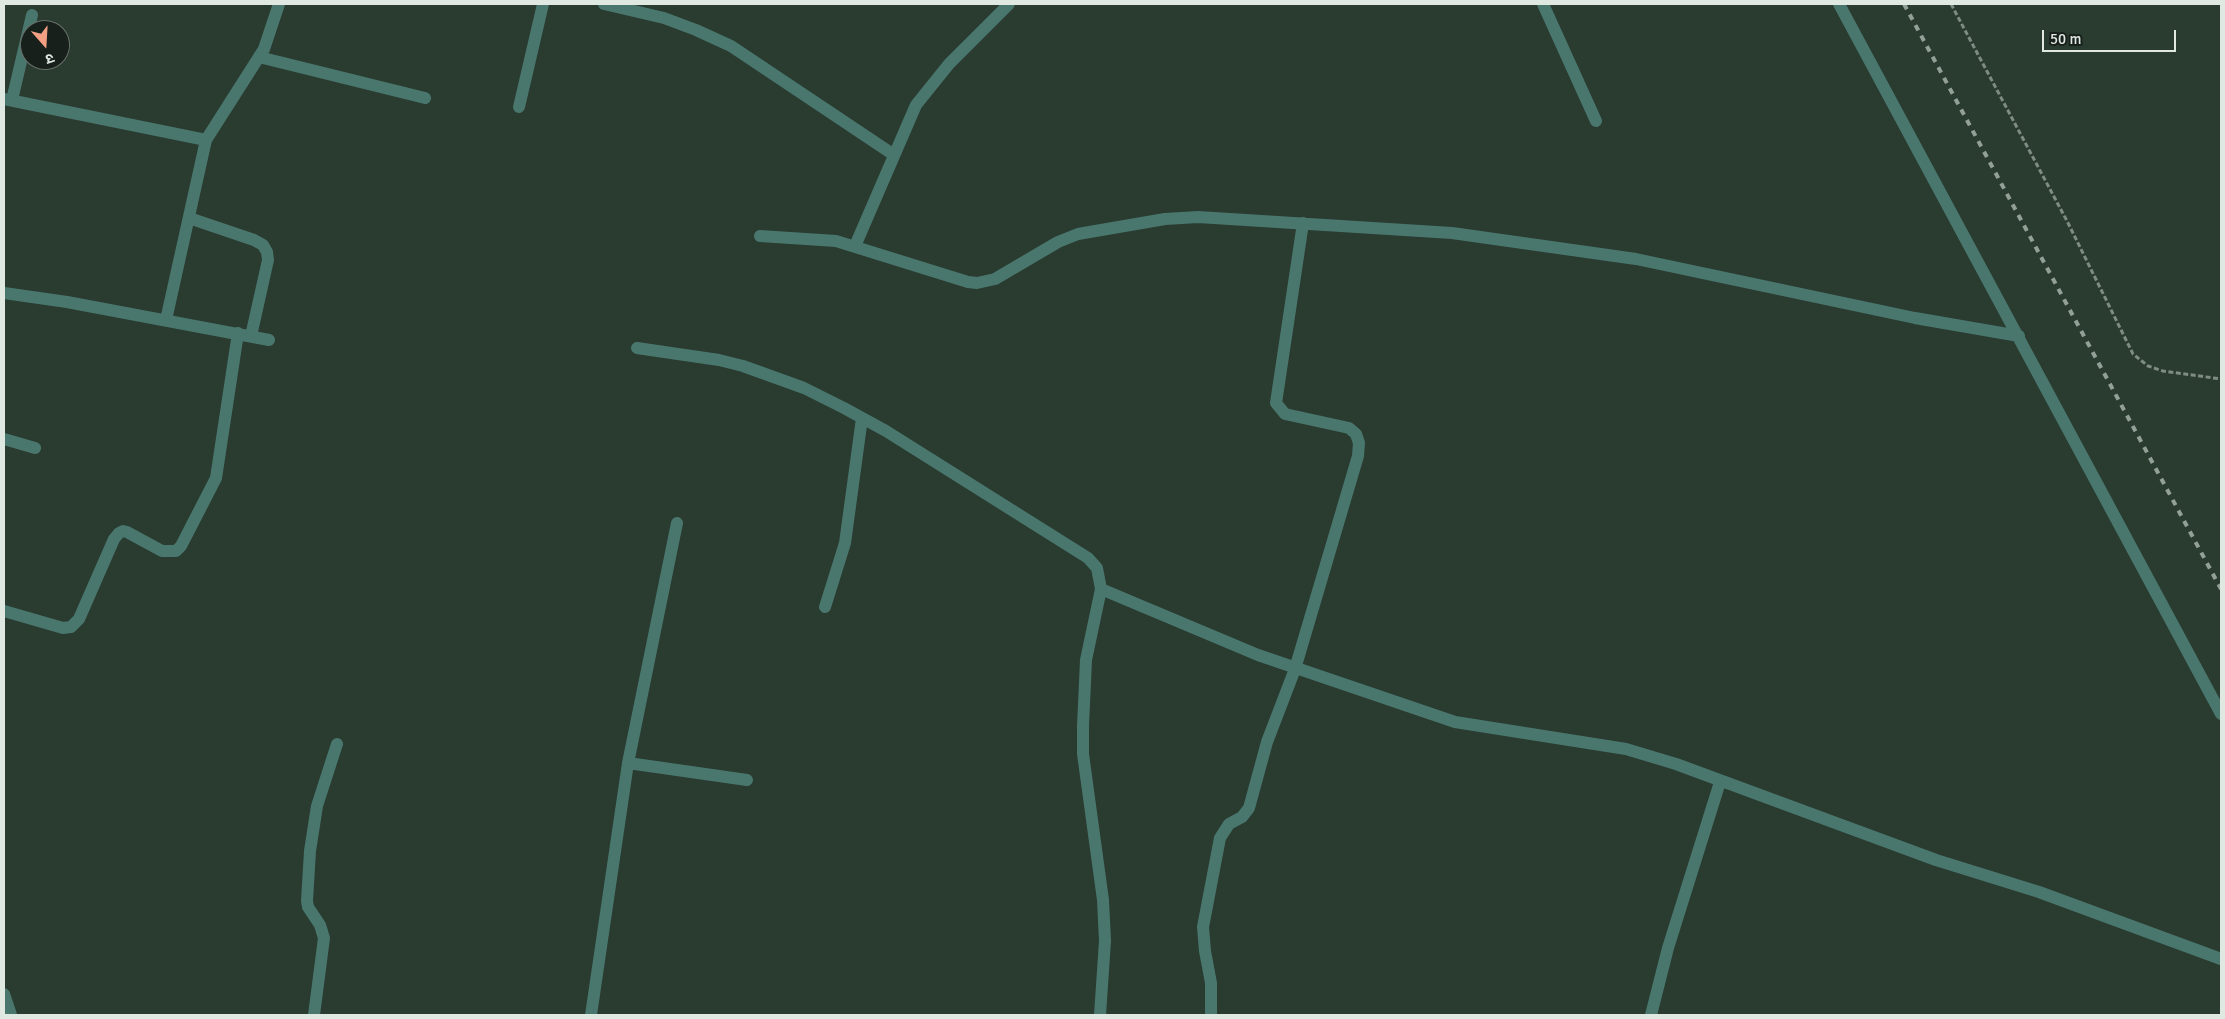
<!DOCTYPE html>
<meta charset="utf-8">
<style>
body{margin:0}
#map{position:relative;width:2225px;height:1019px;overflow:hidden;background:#2a3b30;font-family:Signika,"Noto Sans Devanagari",sans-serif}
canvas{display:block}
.frame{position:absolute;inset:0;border:5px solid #dfe9e2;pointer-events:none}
.north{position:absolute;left:20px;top:20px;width:50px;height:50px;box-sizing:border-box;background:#18201b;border:1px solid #68706b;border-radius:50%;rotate:161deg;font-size:14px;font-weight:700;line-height:20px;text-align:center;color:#dfe9e2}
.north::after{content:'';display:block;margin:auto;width:18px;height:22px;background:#f39f84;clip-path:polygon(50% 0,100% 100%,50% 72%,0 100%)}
.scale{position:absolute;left:2042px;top:30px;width:134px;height:22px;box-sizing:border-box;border:2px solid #dfe9e2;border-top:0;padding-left:6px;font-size:15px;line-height:18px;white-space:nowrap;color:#dfe9e2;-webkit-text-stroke:4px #18201b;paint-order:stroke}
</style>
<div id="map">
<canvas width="2225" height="1019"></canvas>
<div class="frame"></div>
<div class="north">उ</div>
<div class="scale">50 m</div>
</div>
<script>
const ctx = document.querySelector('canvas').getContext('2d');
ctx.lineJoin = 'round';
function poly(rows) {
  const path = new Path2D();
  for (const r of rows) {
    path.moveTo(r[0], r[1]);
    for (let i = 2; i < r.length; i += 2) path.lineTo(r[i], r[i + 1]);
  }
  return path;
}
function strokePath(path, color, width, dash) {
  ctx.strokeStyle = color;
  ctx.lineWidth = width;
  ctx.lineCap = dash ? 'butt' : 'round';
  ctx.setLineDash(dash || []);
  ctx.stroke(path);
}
const path = poly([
 [1951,4,2067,221,2133,354,2148,366,2163,371,2221,379]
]);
const minor = poly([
 [604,4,664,18,696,30,731,46,894,155],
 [1543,4,1596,121],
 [1839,4,2221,714],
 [259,57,425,98],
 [4,99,206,140],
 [12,100,32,15],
 [519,107,543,4],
 [189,218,254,240,263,245,267,252,268,260,251,336],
 [760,236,836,241,968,282,977,283,995,279,1058,242,1078,234,1165,219,1198,217,1452,233,1636,259,1915,318,2019,336],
 [855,246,916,105,949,64,1009,4],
 [4,293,67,302,269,340],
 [166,320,206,140,264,49,279,4],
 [637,348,719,360,743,366,804,388,844,408,886,431,1088,558,1097,568,1101,589,1258,655,1455,722,1626,749,1676,764,1936,860,2039,892,2221,959],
 [4,439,35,448],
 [825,607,845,543,862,418],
 [4,611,63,628,71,627,79,619,114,539,119,533,123,531,127,532,162,551,176,551,181,546,216,478,238,333],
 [628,763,747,780],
 [4,994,11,1015],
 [314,1015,324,938,320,925,308,907,307,901,310,851,317,806,337,744],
 [591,1015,628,763,677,523],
 [1100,1015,1105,941,1103,900,1083,754,1083,726,1086,660,1101,589],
 [1211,1015,1211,983,1205,951,1203,927,1220,838,1229,824,1242,817,1249,808,1267,742,1295,669,1358,456,1359,443,1356,434,1349,428,1285,414,1276,403,1303,223],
 [1651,1015,1668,948,1720,782]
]);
const rail = poly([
 [1904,4,2221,589]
]);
strokePath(path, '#7e8c83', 3, [5, 2.5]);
strokePath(minor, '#49776e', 12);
strokePath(rail, '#93a098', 4, [6, 6]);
</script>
